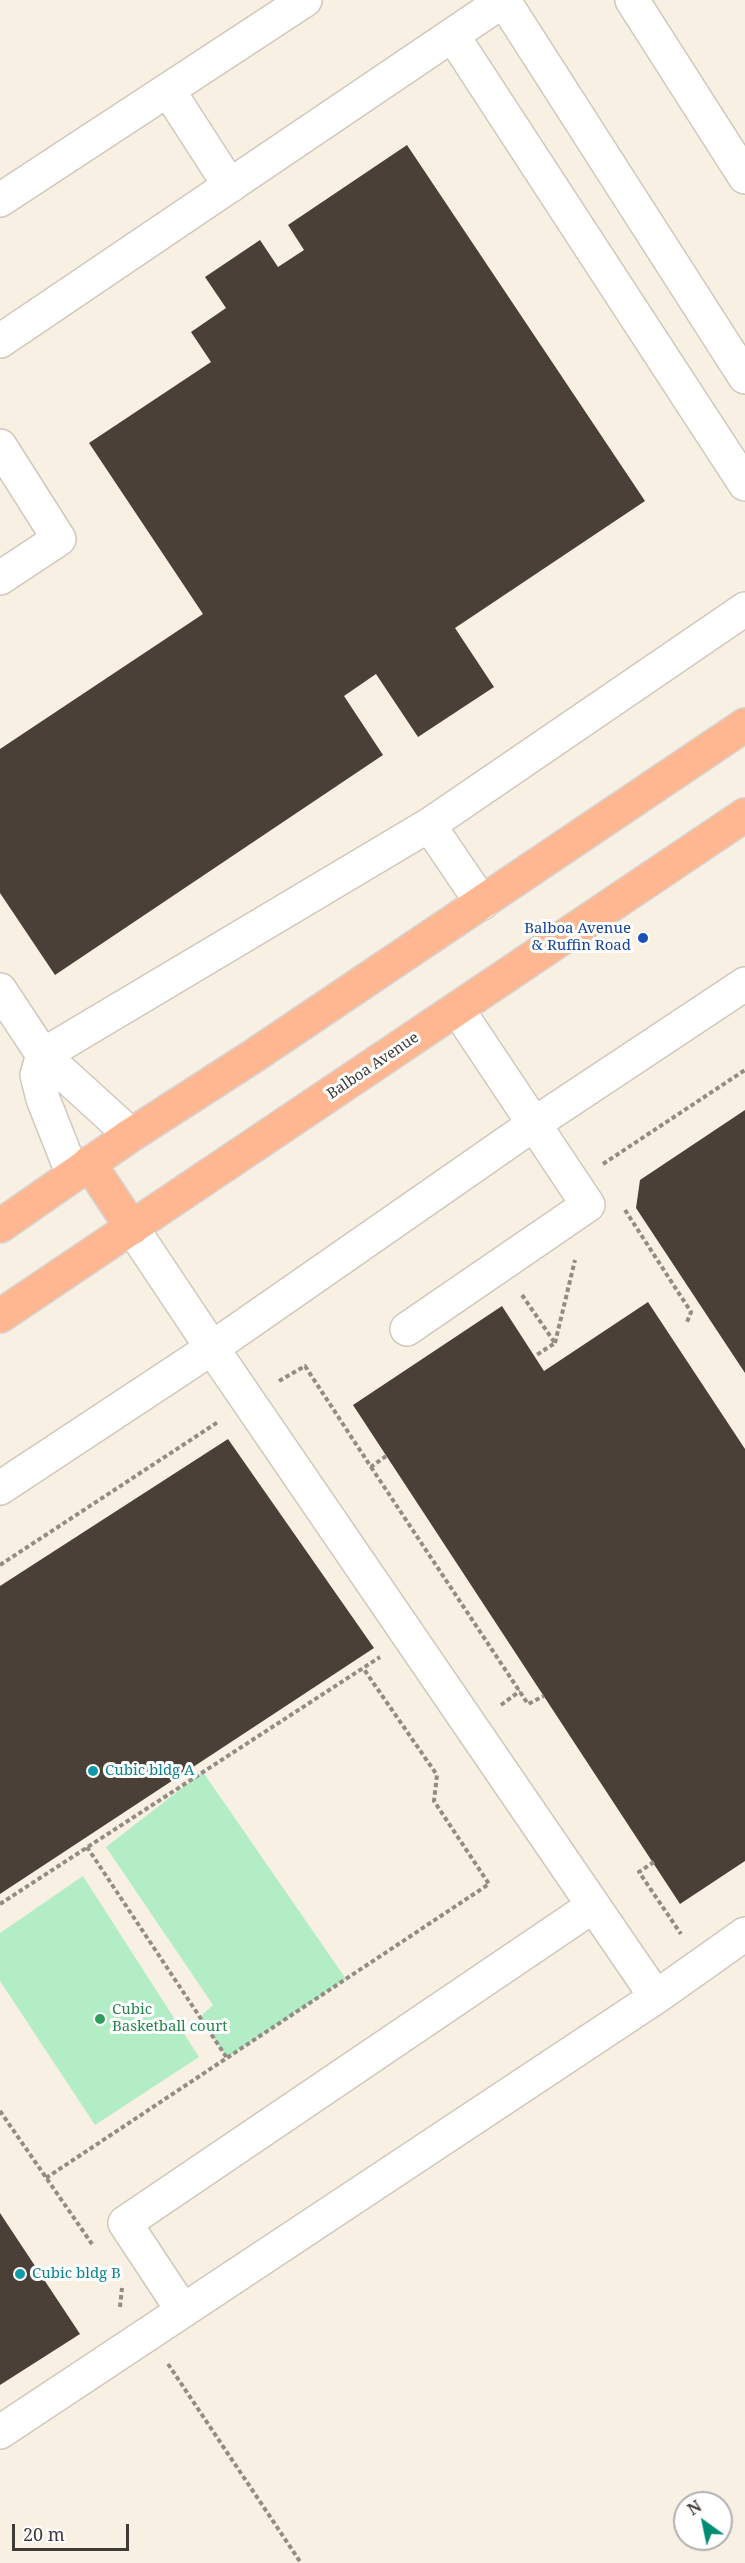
<!DOCTYPE html>
<style>
body{margin:0}
#map{position:relative;width:745px;height:2563px;overflow:hidden;background:#f9f0e4;font-family:"Noto Serif",serif}
canvas{display:block}
.north{position:absolute;left:673px;top:2491px;width:60px;height:60px;box-sizing:border-box;background:#fff;border:2px solid #b2b0ae;border-radius:50%;rotate:327deg;font-size:16px;font-weight:700;line-height:24px;text-align:center;color:#3e3a35}
.north::after{content:'';display:block;margin:auto;width:21px;height:27px;background:#008c74;clip-path:polygon(50% 0,100% 100%,50% 72%,0 100%)}
.scale{position:absolute;left:12px;top:2524px;width:117px;height:27px;box-sizing:border-box;border:3px solid #3e3a35;border-top:0;padding-left:8px;font-size:18px;line-height:21px;white-space:nowrap;color:#3e3a35;-webkit-text-stroke:4px #fff;paint-order:stroke}
</style>
<div id="map">
<canvas width="745" height="2563"></canvas>
<div class="north">N</div>
<div class="scale">20 m</div>
</div>
<script>
const ctx = document.querySelector('canvas').getContext('2d');
ctx.lineJoin = 'round';
function paint(path, color) {
  ctx.fillStyle = color;
  ctx.fill(path, 'evenodd');
}
function poly(rows) {
  const path = new Path2D();
  for (const r of rows) {
    path.moveTo(r[0], r[1]);
    for (let i = 2; i < r.length; i += 2) path.lineTo(r[i], r[i + 1]);
  }
  return path;
}
function strokePath(path, color, width, dash) {
  ctx.strokeStyle = color;
  ctx.lineWidth = width;
  ctx.lineCap = dash ? 'butt' : 'round';
  ctx.setLineDash(dash || []);
  ctx.stroke(path);
}
function write(font, color, halo, rows, align = 'center') {
  ctx.font = font + ' "Noto Serif",serif';
  ctx.lineWidth = 6;
  ctx.setLineDash([]);
  ctx.textBaseline = 'middle';
  ctx.strokeStyle = halo;
  ctx.fillStyle = color;
  for (const [text, x, y, turn = 0] of rows) {
    ctx.save();
    ctx.translate(x, y);
    ctx.rotate((+turn || 0) * Math.PI / 180);
    ctx.textAlign = isNaN(turn) ? turn : align;
    if (halo) ctx.strokeText(text, 0, 0);
    ctx.fillText(text, 0, 0);
    ctx.restore();
  }
}
const green = poly([
 [203,1772,346,1979,227,2058,200,2017,213,2005,106,1847],
 [83,1876,199,2057,95,2125,0,1981,0,1933]
]);
const building = poly([
 [407,145,645,501,455,628,494,687,418,737,376,674,344,696,383,755,55,975,0,893,0,749,203,614,89,443,211,362,191,332,226,308,205,277,260,240,278,267,304,250,288,225],
 [745,1110,745,1373,636,1208,640,1180],
 [648,1302,745,1449,745,1861,680,1904,353,1405,502,1306,544,1371],
 [228,1439,374,1648,0,1894,0,1586],
 [0,2213,80,2334,0,2385]
]);
const path = poly([
 [603,1164,745,1070],
 [625,1210,691,1312,687,1322],
 [522,1295,555,1343,535,1356],
 [555,1343,575,1260],
 [279,1381,305,1366,371,1467,386,1456],
 [371,1467,528,1704,544,1696],
 [0,1565,218,1422],
 [501,1705,520,1691],
 [87,1847,227,2058],
 [654,1862,639,1872,681,1934],
 [0,1904,380,1657],
 [0,2111,92,2244],
 [46,2178,489,1884,434,1801,437,1775,363,1668],
 [120,2307,122,2288],
 [168,2364,301,2563]
]);
const minor = poly([
 [632,0,745,177],
 [504,1,745,377],
 [453,36,745,484],
 [168,90,230,186],
 [0,200,305,0],
 [0,341,504,0],
 [0,446,59,539,0,578],
 [429,825,482,903],
 [0,990,43,1055,131,1135],
 [73,1175,43,1099,37,1075,43,1055,429,825,745,609],
 [132,1228,212,1348,656,1997],
 [407,1329,588,1205,458,1010],
 [0,1488,212,1348,534,1124,745,984],
 [183,2311,125,2223,593,1906],
 [0,2432,656,1997,745,1934]
]);
const major = poly([
 [89,1163,132,1228],
 [0,1226,131,1135,252,1057,745,725],
 [0,1316,745,815]
]);
const markers = [
 [643,938,6,"#1a4fb4"],
 [93,1771,6,"#0f9aa8"],
 [100,2019,6,"#2e9e5b"],
 [20,2274,6,"#0f9aa8"]
];
const transitNames = [
 ["Balboa Avenue",631,929],
 ["& Ruffin Road",631,946]
];
const streetNames = [
 ["Balboa Avenue",373,1066,-34]
];
const cultureNames = [
 ["Cubic bldg A",105,1771],
 ["Cubic bldg B",32,2274]
];
const leisureNames = [
 ["Cubic",112,2010],
 ["Basketball court",112,2027]
];
paint(green, '#b2edc6');
paint(building, '#4a4037');
strokePath(minor, '#d0c8bb', 36);
strokePath(major, '#d5d4d3', 36);
strokePath(path, '#938c84', 4, [4.5, 3]);
strokePath(minor, '#fff', 33);
strokePath(major, '#feb791', 33);
for (const [x, y, r, color] of markers) {
  const dot = new Path2D();
  dot.arc(x, y, r, 0, 2 * Math.PI);
  ctx.fillStyle = color;
  ctx.fill(dot);
  strokePath(dot, '#fff', 2);
}
write('15px', '#164399', '#fff', transitNames, 'right');
write('15px', '#3e3a35', '#fff', streetNames);
write('15px', '#0d838f', '#fff', cultureNames, 'left');
write('15px', '#27864d', '#fff', leisureNames, 'left');
</script>
